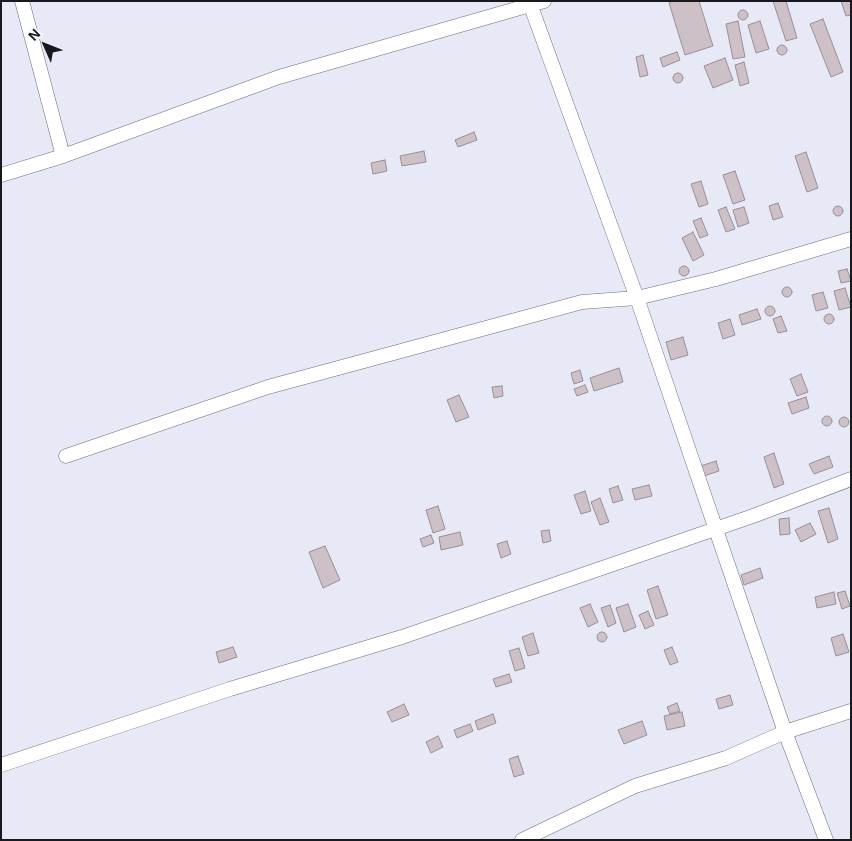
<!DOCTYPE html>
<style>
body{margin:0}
#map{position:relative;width:852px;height:841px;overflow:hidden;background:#e7eaf6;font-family:Arial,sans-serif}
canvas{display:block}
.frame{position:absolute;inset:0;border:2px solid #18191e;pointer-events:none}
.north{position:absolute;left:20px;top:20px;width:50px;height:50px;-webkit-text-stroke:4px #f5f7ff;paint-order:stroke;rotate:314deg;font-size:14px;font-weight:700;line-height:20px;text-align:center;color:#18191e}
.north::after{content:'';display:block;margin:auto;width:18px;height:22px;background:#18191e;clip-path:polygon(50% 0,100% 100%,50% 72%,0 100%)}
</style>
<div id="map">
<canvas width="852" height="841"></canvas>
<div class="frame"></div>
<div class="north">N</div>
</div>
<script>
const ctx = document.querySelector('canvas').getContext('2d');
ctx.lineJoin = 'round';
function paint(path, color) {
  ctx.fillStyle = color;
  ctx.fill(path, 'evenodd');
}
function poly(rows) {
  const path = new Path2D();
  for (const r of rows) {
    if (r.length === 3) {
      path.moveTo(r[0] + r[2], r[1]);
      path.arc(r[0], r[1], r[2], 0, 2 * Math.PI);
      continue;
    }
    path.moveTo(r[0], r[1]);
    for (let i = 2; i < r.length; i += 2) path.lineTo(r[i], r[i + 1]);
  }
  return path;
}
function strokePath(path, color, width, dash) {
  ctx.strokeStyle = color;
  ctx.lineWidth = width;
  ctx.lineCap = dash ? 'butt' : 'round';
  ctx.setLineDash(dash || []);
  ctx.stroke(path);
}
const building = poly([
 [673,1,699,1,713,46,685,55,669,3,673,1],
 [773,1,786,1,797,38,786,41,773,1],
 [841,1,851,1,851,15,846,16,841,1],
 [743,15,5],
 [823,19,843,72,831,77,810,24,823,19],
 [738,21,745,57,733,59,726,24,738,21],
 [760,21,769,49,756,53,748,25,760,21],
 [782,50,5],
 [677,52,680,60,663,67,660,58,677,52],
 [643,55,648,75,640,77,636,57,643,55],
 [725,58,733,80,713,88,704,66,725,58],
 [744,62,749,83,740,86,735,65,744,62],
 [678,78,5],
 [474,132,477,140,458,147,455,140,474,132],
 [424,151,426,162,402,166,400,156,424,151],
 [806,152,818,188,807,192,795,156,806,152],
 [385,160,387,171,373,174,371,163,385,160],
 [735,171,745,200,733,204,723,175,735,171],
 [701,181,708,204,699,207,691,184,701,181],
 [778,203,783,217,773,220,769,206,778,203],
 [838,211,5],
 [726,207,735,229,726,232,718,210,726,207],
 [744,207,749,223,738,227,733,210,744,207],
 [701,218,708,235,700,238,693,221,701,218],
 [693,232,704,255,693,261,682,238,693,232],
 [684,271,5],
 [847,269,851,281,841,283,838,271,847,269],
 [787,292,5],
 [845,288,851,307,839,310,834,291,845,288],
 [823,292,828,308,816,311,812,295,823,292],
 [770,311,5],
 [757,309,761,319,742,325,739,315,757,309],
 [829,319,5],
 [781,316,787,331,778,333,773,319,781,316],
 [730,319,735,335,723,339,718,323,730,319],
 [683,337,688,355,671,360,666,342,683,337],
 [619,368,623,382,594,391,590,378,619,368],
 [580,370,583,381,574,384,571,373,580,370],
 [801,374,808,392,797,396,790,379,801,374],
 [585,385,588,392,577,396,574,389,585,385],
 [502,386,503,396,494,398,492,387,502,386],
 [459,395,469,417,456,422,447,400,459,395],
 [806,397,809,408,792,414,788,403,806,397],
 [827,421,5],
 [844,422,5],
 [774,453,784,484,774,488,764,457,774,453],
 [829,456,833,467,814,474,809,464,829,456],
 [716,461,719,471,701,477,697,467,716,461],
 [649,485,652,496,635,500,632,489,649,485],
 [618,486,623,500,613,503,609,489,618,486],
 [585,491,591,511,581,514,574,495,585,491],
 [600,498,609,522,600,525,591,502,600,498],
 [438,506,445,529,433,533,426,510,438,506],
 [829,508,838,539,828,543,818,511,829,508],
 [789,518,790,534,780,535,779,519,789,518],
 [810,523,816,534,801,542,795,530,810,523],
 [549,530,551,541,543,543,541,531,549,530],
 [460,532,463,545,441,550,439,537,460,532],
 [431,535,434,543,423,547,420,539,431,535],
 [507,541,511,554,501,558,497,544,507,541],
 [325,546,340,580,323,588,309,552,325,546],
 [760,568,763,578,744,585,741,575,760,568],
 [658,586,668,615,656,619,647,590,658,586],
 [845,591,850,606,842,609,837,593,845,591],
 [834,592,836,604,817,608,815,597,834,592],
 [590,604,598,622,588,627,580,608,590,604],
 [628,604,636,627,624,632,616,608,628,604],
 [610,605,616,623,608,627,601,608,610,605],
 [648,611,654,625,645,629,639,615,648,611],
 [602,637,5],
 [533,633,539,653,528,656,522,637,533,633],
 [843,634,849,652,836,656,831,638,843,634],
 [233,647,237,657,219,663,216,652,233,647],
 [672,647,678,662,670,665,664,650,672,647],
 [519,648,525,668,515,671,509,651,519,648],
 [509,674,512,682,496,687,493,679,509,674],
 [730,695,733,705,719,709,716,699,730,695],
 [677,703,680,711,670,714,667,707,677,703],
 [404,704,409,715,392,722,387,712,404,704],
 [682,712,685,726,667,730,664,716,682,712],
 [493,714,496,723,478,730,475,721,493,714],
 [642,721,647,735,624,744,618,730,642,721],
 [470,724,473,731,457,738,454,730,470,724],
 [438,736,443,747,431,753,426,742,438,736],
 [518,756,524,774,514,777,509,759,518,756]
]);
const street = poly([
 [22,1,63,156],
 [529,1,637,298,785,732,826,840],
 [1,175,63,156,279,77,544,1],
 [66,456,268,387,582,302,637,298,716,279,851,239],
 [1,765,230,689,402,637,753,516,851,479],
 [522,840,635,786,726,758,785,732,851,711]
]);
paint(building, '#cdc0c7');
strokePath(building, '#9a8e95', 1);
strokePath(street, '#6b6e78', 15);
strokePath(street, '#fff', 14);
</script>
